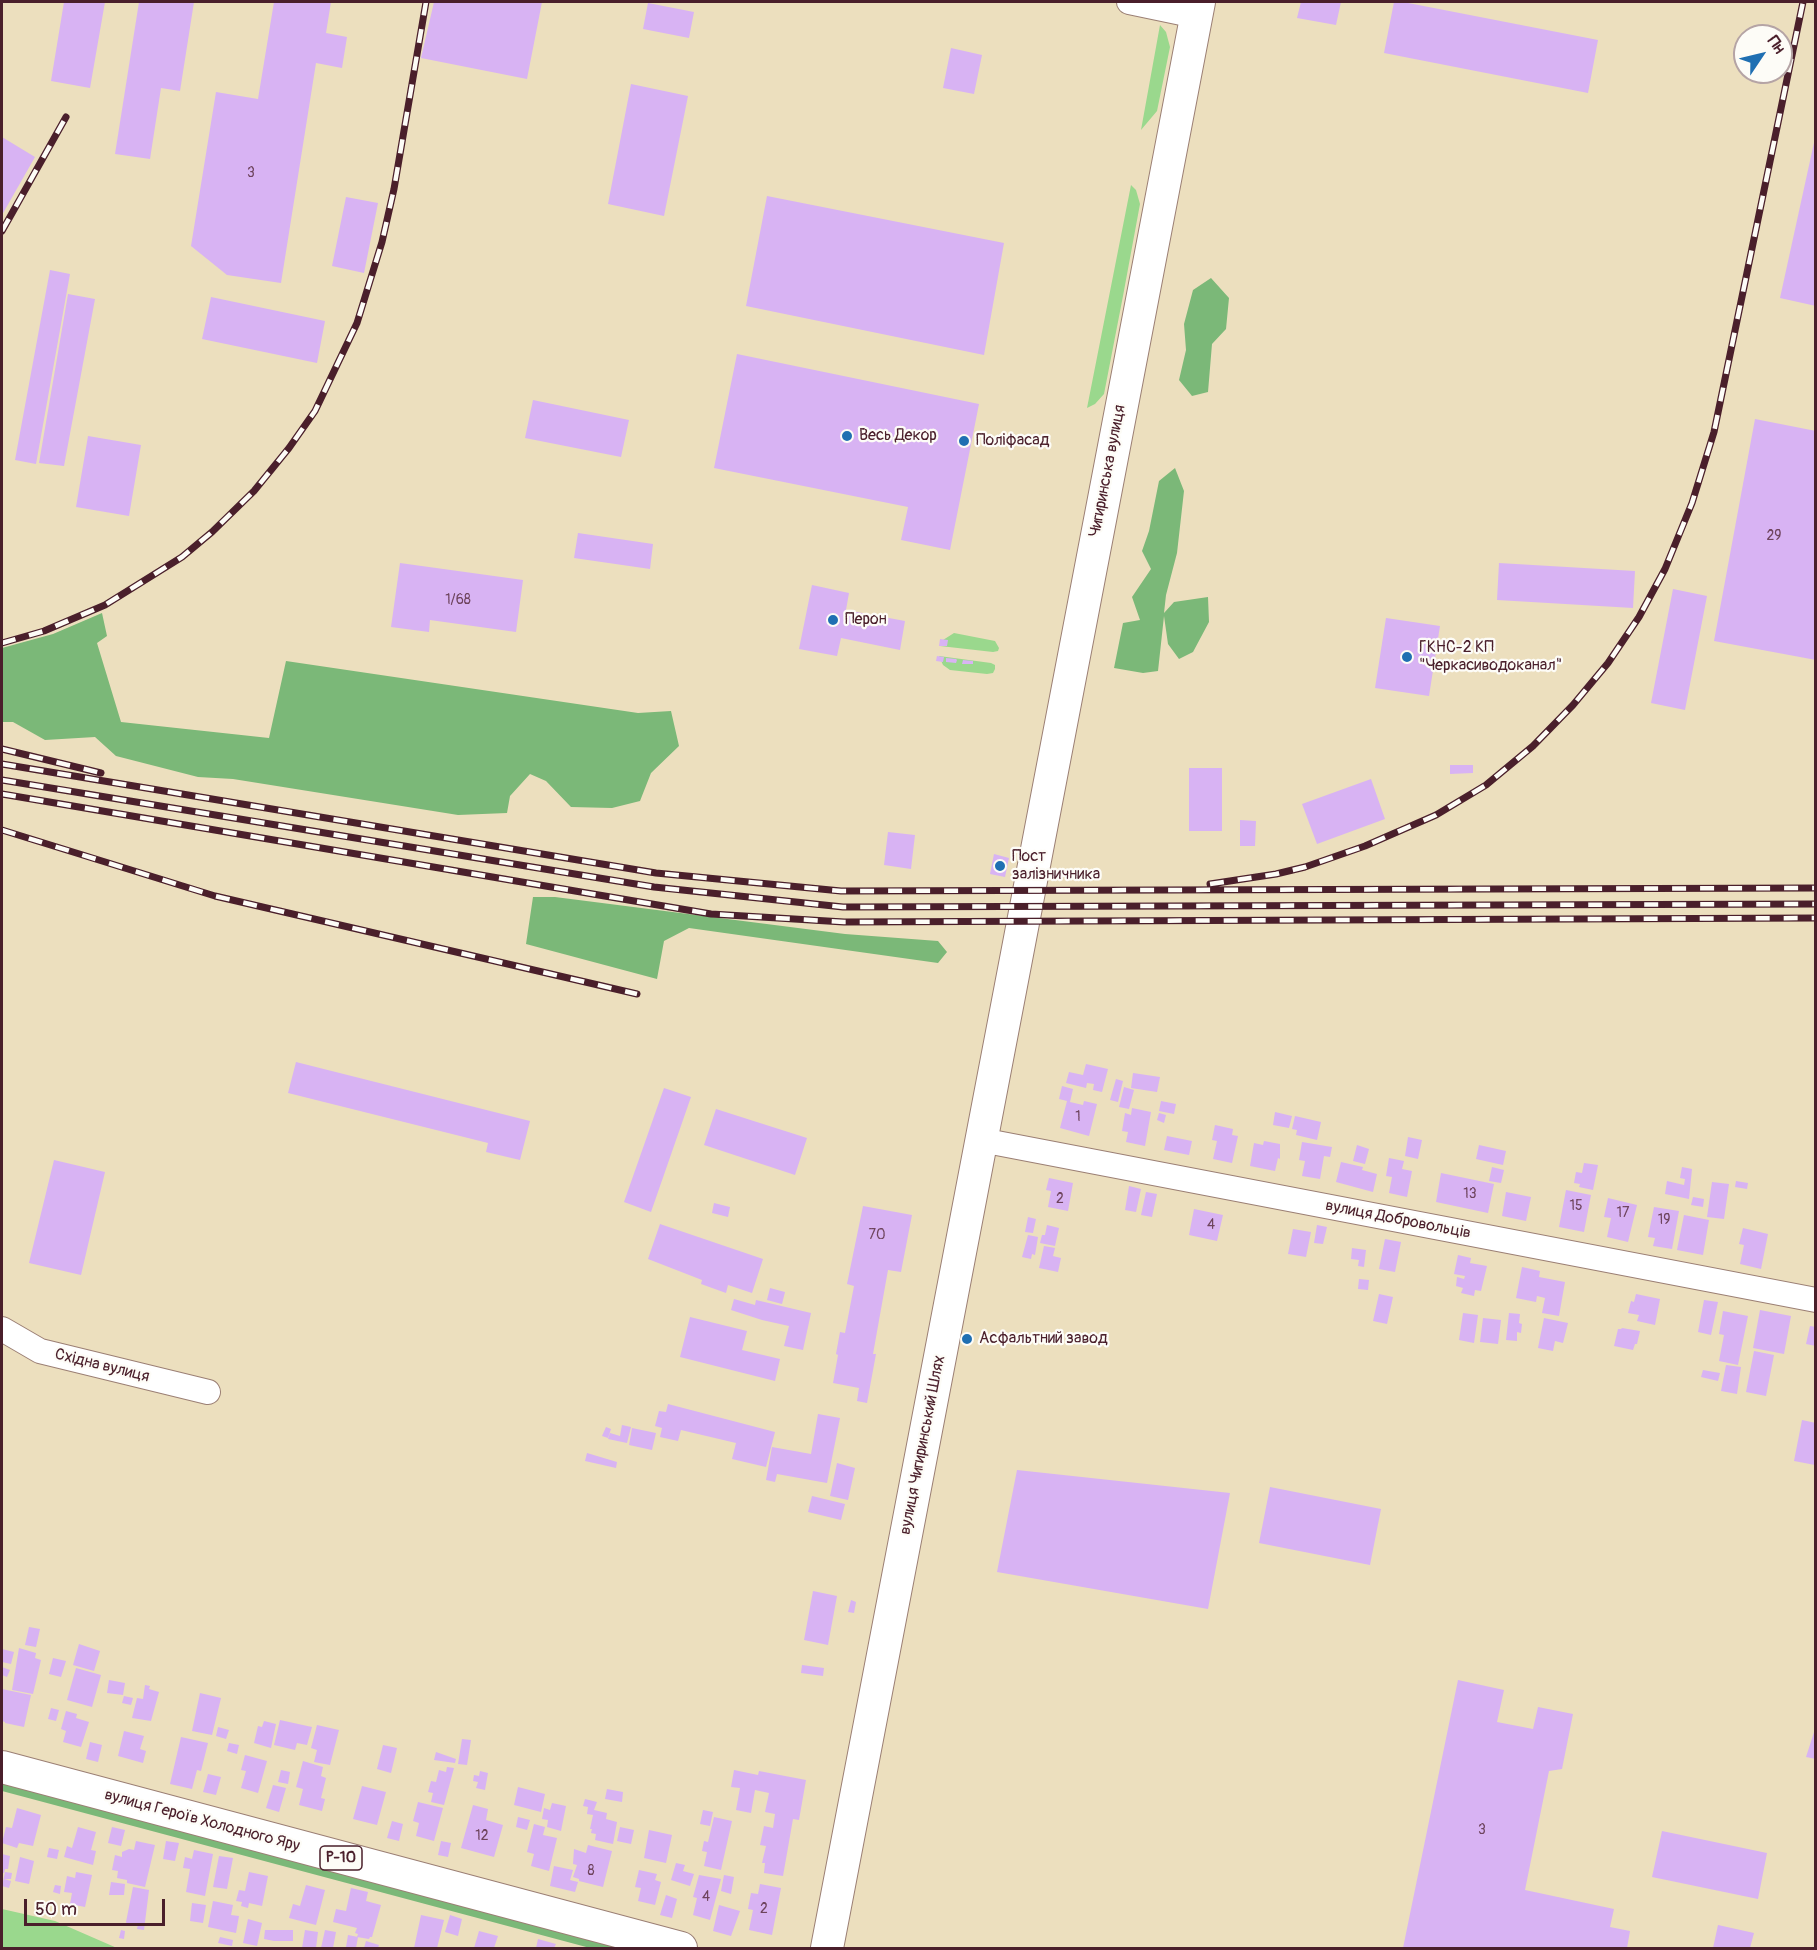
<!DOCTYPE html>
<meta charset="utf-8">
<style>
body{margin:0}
#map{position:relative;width:1817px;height:1950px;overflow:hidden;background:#ecdfbe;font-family:Pangolin,sans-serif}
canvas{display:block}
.frame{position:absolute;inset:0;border:3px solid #4a1f2b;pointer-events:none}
.north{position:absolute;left:1733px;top:24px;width:60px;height:60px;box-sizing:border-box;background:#fdfcf7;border:2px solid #b5a4a5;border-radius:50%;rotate:55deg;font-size:16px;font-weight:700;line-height:24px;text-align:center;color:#4a1f2b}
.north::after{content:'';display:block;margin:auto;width:21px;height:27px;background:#1f6fb2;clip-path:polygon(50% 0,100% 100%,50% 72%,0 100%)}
.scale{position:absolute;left:24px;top:1899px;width:141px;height:27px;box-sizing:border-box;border:3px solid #4a1f2b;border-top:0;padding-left:8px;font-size:18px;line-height:21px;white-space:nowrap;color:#4a1f2b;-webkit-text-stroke:4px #fdfcf7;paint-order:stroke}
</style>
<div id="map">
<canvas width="1817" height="1950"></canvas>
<div class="frame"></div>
<div class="north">Пн</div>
<div class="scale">50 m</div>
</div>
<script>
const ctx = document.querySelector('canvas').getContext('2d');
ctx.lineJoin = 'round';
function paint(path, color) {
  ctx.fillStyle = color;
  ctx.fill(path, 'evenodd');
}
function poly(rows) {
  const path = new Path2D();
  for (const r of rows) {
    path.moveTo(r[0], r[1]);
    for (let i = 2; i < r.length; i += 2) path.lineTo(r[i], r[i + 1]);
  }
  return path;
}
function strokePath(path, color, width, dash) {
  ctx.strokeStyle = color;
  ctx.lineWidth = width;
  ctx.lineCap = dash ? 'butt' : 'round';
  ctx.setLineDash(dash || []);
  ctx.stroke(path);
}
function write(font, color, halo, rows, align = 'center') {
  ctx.font = font + ' Pangolin,sans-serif';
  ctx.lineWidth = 4.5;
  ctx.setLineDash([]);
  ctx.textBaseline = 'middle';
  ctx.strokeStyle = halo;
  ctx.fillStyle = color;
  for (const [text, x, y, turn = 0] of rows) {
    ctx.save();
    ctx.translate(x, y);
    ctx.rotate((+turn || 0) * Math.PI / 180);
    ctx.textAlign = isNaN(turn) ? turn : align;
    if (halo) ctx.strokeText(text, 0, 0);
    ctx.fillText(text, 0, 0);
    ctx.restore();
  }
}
const green = poly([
 [1160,25,1166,32,1170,47,1157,111,1141,130],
 [1131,185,1136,190,1140,204,1123,296,1104,394,1095,404,1087,408],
 [954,633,995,641,999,648,998,651,993,652,940,646,943,640],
 [939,656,991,663,995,665,995,669,993,673,987,674,950,670,943,665],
 [2,1909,55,1921,117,1948,2,1948]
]);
const forest = poly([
 [1211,278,1229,298,1226,329,1212,344,1208,392,1192,396,1179,380,1186,350,1184,324,1193,290],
 [1175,468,1184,491,1177,553,1166,595,1164,613,1174,602,1208,597,1209,622,1193,652,1179,659,1168,644,1164,616,1158,671,1143,673,1114,668,1123,623,1140,620,1132,597,1151,569,1142,551,1149,531,1159,481],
 [102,613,107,636,97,643,121,722,269,738,286,661,638,713,671,711,679,746,651,773,640,801,612,808,571,807,546,781,530,774,510,796,507,813,458,815,233,779,198,777,116,756,95,737,45,740,13,722,2,722,2,648,53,634],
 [533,897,555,897,845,934,938,941,947,952,938,963,689,928,664,941,657,979,526,944],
 [2,1778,634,1948,590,1948,2,1791]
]);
const building = poly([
 [64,2,105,2,90,88,51,81],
 [139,2,194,2,180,91,161,88,150,159,115,154],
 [274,2,331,2,326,33,347,37,342,68,316,63,281,283,227,275,191,246,216,92,258,99],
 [434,2,542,2,527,79,421,58],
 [1301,2,1341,2,1336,25,1297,18],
 [1394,2,1403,2,1598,40,1588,93,1384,53],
 [648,3,694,12,689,38,643,29],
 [951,48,982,55,974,94,943,88],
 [631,84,688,96,664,216,608,204],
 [2,137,35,157,2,215],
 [1815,138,1816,138,1816,306,1780,298],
 [767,196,1004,243,984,355,746,306],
 [346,197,378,203,364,273,332,266],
 [50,270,70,274,36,464,15,460],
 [68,294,95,299,64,466,39,463],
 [211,297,325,321,317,363,202,339],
 [737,354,979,404,950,550,901,540,908,507,714,468],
 [533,400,629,420,621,457,525,438],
 [1755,419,1816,431,1816,660,1714,641],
 [88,436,141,445,129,516,76,507],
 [578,533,653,544,650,569,574,558],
 [400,563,523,580,516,632,430,620,429,632,391,627],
 [1499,563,1635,571,1633,608,1497,600],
 [812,585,849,593,846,610,905,621,900,650,841,638,837,656,799,649],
 [1673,589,1707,596,1685,710,1651,703],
 [1386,618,1440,626,1429,696,1375,688],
 [940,639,948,640,947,646,939,646],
 [937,656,944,657,943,662,936,661],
 [946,658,956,659,957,660,956,663,946,662],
 [963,660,973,661,973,664,962,664],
 [1450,765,1473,765,1473,773,1450,774],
 [1189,768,1222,768,1222,831,1189,831],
 [1371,779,1385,819,1317,844,1302,804],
 [1240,820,1256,821,1255,846,1240,846],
 [888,832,915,835,911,869,884,865],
 [994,854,1009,858,1005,877,990,874],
 [296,1062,530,1121,520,1160,486,1152,488,1143,288,1093],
 [1086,1064,1108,1069,1102,1092,1093,1090,1094,1084,1087,1083,1086,1088,1066,1083,1069,1072,1083,1075],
 [1133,1073,1160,1077,1157,1092,1131,1088],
 [1116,1079,1123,1081,1118,1102,1110,1100],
 [1062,1086,1073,1089,1070,1102,1083,1105,1084,1101,1097,1104,1089,1136,1060,1128,1067,1101,1059,1099],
 [1124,1087,1134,1090,1129,1109,1119,1107],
 [664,1088,691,1097,651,1212,624,1202],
 [1161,1101,1176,1104,1174,1114,1159,1111],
 [1132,1108,1151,1112,1145,1146,1126,1142,1128,1132,1122,1131,1125,1113,1131,1115],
 [716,1109,807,1138,795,1175,704,1145],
 [1275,1112,1292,1116,1289,1128,1273,1125],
 [1159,1113,1166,1115,1164,1123,1157,1120],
 [1295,1116,1321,1122,1317,1140,1296,1135,1297,1130,1292,1129],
 [1215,1125,1233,1129,1232,1135,1238,1136,1232,1163,1213,1159,1217,1141,1212,1140],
 [1167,1136,1192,1141,1189,1155,1164,1150],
 [1408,1137,1422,1140,1418,1159,1405,1156],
 [1264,1141,1280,1144,1280,1159,1278,1158,1275,1171,1250,1166,1254,1143,1263,1145],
 [1302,1142,1332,1147,1330,1157,1324,1156,1320,1179,1302,1176,1305,1161,1299,1160],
 [1357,1145,1369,1149,1365,1164,1353,1161],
 [1479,1145,1506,1151,1503,1165,1476,1159],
 [1389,1158,1404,1161,1402,1169,1412,1171,1407,1197,1389,1193,1392,1177,1386,1176],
 [54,1160,105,1172,81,1275,29,1263],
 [1341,1162,1363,1167,1362,1170,1377,1174,1373,1192,1336,1182],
 [1584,1163,1598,1165,1593,1190,1579,1187,1580,1184,1574,1183,1576,1172,1582,1173],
 [1492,1167,1504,1170,1501,1183,1489,1181],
 [1682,1167,1692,1169,1689,1199,1665,1194,1667,1181,1684,1185,1685,1179,1680,1178],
 [1441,1173,1494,1184,1488,1213,1436,1202],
 [1049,1178,1073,1183,1068,1211,1048,1207,1051,1191,1046,1190],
 [1736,1181,1748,1183,1747,1189,1735,1187],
 [1712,1182,1729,1184,1724,1219,1707,1217],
 [1129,1186,1141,1189,1136,1212,1125,1210],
 [1566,1190,1591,1195,1584,1232,1559,1227],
 [1146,1192,1157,1194,1152,1217,1141,1215],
 [1506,1192,1531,1197,1526,1221,1502,1216],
 [1693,1197,1704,1199,1703,1207,1691,1205],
 [1608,1198,1637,1205,1628,1242,1607,1237,1611,1218,1604,1217],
 [714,1203,730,1207,728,1217,712,1213],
 [863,1206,912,1215,901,1272,888,1270,873,1354,876,1354,867,1403,857,1401,859,1388,833,1383,838,1355,836,1354,840,1332,845,1333,854,1286,847,1284],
 [1654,1207,1679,1211,1672,1249,1653,1246,1655,1238,1648,1237],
 [1194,1209,1223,1215,1217,1241,1189,1235],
 [1684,1215,1709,1220,1703,1255,1677,1250],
 [1028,1217,1036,1219,1033,1233,1025,1232],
 [660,1224,763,1259,752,1293,728,1285,726,1293,701,1284,702,1280,648,1259],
 [1047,1225,1059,1228,1055,1246,1040,1243,1042,1235,1045,1235],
 [1317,1225,1327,1227,1323,1244,1314,1243],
 [1743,1228,1768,1234,1761,1269,1740,1264,1744,1245,1739,1244],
 [1293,1229,1311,1232,1306,1257,1288,1254],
 [1028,1235,1038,1237,1035,1255,1032,1254,1031,1259,1022,1257],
 [1385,1239,1401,1242,1395,1272,1379,1269],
 [1044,1246,1055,1248,1053,1256,1061,1258,1058,1272,1039,1268],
 [1352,1248,1366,1250,1364,1267,1358,1266,1359,1260,1351,1259],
 [1458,1255,1471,1258,1470,1263,1487,1266,1481,1291,1475,1290,1474,1296,1461,1293,1463,1288,1456,1286,1457,1277,1464,1279,1465,1276,1454,1274],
 [1522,1267,1540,1271,1539,1277,1565,1282,1559,1316,1542,1313,1545,1298,1537,1296,1536,1302,1516,1298],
 [1359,1279,1369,1280,1368,1290,1358,1289],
 [770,1288,785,1292,782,1304,767,1300],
 [1379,1294,1393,1297,1387,1324,1373,1321],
 [1636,1294,1660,1299,1655,1325,1637,1321,1639,1315,1628,1313,1631,1301,1634,1302],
 [734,1299,755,1305,756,1300,811,1313,803,1350,784,1346,789,1326,762,1320,731,1310],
 [1704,1300,1718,1302,1711,1335,1698,1332],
 [1760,1310,1791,1316,1784,1354,1753,1348],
 [1723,1311,1748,1316,1738,1365,1719,1361,1724,1335,1719,1334],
 [1463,1313,1478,1315,1474,1343,1459,1340],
 [1509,1313,1520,1314,1519,1323,1522,1324,1521,1333,1517,1332,1517,1341,1506,1340],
 [690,1317,747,1331,742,1350,780,1359,775,1381,680,1357],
 [1483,1318,1501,1320,1498,1344,1480,1342],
 [1544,1318,1568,1323,1563,1343,1555,1341,1553,1351,1538,1348],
 [1810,1326,1816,1327,1816,1346,1806,1344],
 [1622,1328,1640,1331,1637,1344,1635,1344,1633,1350,1614,1346,1618,1329,1621,1329],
 [1754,1351,1774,1355,1766,1396,1746,1392],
 [1726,1365,1741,1367,1737,1394,1721,1391],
 [1703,1370,1720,1373,1718,1381,1701,1377],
 [668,1404,775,1432,766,1467,732,1459,736,1443,681,1430,678,1441,660,1437,662,1428,655,1426,659,1411,666,1412],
 [818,1414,840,1418,827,1483,777,1474,775,1482,766,1480,772,1447,811,1454],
 [1802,1420,1816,1423,1815,1465,1794,1461],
 [622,1425,631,1427,627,1443,608,1439,610,1433,620,1436],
 [606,1427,611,1429,608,1438,602,1436],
 [632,1428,656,1433,652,1450,629,1445],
 [587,1453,617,1462,616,1468,585,1461],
 [837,1463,855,1468,848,1500,830,1496],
 [1017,1470,1230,1493,1208,1609,997,1572],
 [1270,1487,1381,1509,1370,1565,1259,1543],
 [812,1496,845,1504,841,1520,808,1512],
 [813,1591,837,1596,828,1645,804,1640],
 [851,1600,856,1602,854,1613,848,1612],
 [29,1627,40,1629,36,1647,25,1645],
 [79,1644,100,1651,94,1671,73,1665],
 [19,1648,36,1653,35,1658,41,1660,33,1694,12,1690],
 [2,1649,14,1652,11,1664,2,1662],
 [53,1658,66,1661,61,1677,49,1674],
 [802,1665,824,1668,823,1676,801,1673],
 [2,1667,10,1670,7,1677,2,1675],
 [76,1668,101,1675,92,1707,67,1700],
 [109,1680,125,1683,123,1695,107,1693],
 [1458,1680,1504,1690,1497,1722,1533,1729,1538,1707,1573,1714,1562,1769,1549,1771,1525,1890,1614,1909,1610,1927,1630,1931,1627,1948,1403,1948],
 [145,1685,150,1686,149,1689,159,1692,151,1721,132,1718,137,1698,143,1699],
 [2,1689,31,1695,24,1727,5,1723,5,1722,2,1721],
 [200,1693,221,1698,212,1735,192,1731],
 [124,1696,133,1698,131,1705,122,1703],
 [51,1708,59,1710,56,1721,48,1719],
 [66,1711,77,1714,76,1718,89,1722,81,1747,63,1742,66,1731,61,1729],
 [280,1720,312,1727,307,1745,297,1743,295,1750,274,1745],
 [264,1721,276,1724,271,1748,254,1743,258,1726,262,1727],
 [317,1725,339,1730,330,1765,314,1762,317,1750,311,1748],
 [218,1727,229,1730,226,1739,216,1736],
 [1815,1729,1816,1729,1816,1759,1806,1757],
 [124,1731,144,1736,140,1749,146,1751,143,1763,118,1756],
 [181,1737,208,1743,201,1771,197,1770,192,1789,170,1784],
 [462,1739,471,1740,467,1765,458,1764],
 [90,1742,102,1745,98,1762,86,1759],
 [229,1743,239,1745,237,1754,227,1751],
 [383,1745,397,1748,391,1773,377,1769],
 [436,1752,456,1759,455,1763,434,1760],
 [245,1755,267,1761,258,1793,241,1788,246,1771,241,1770],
 [303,1761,323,1767,321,1776,326,1778,321,1798,325,1799,322,1811,299,1805,303,1789,296,1787],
 [447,1767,454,1768,444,1805,431,1802,433,1793,428,1792,431,1781,436,1782,439,1770,446,1772],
 [281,1770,290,1772,288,1784,278,1782],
 [734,1770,758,1775,759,1771,806,1780,799,1820,793,1819,783,1876,764,1873,765,1863,762,1863,766,1846,760,1845,764,1826,773,1828,775,1814,765,1812,769,1793,755,1790,751,1813,736,1810,740,1788,731,1787],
 [480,1771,488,1773,485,1790,476,1788,478,1782,473,1781,474,1775,479,1776],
 [208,1774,221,1777,216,1795,203,1792],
 [273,1785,286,1788,279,1812,266,1808],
 [362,1786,386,1792,377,1825,353,1819],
 [518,1787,545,1794,541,1812,514,1805],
 [607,1789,623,1792,622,1802,605,1799],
 [585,1799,597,1802,594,1810,607,1813,606,1819,617,1822,613,1844,595,1840,596,1834,591,1833,592,1829,590,1829,593,1815,587,1814,588,1807,583,1806],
 [418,1802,443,1808,434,1841,416,1836,419,1823,413,1821],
 [552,1803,566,1806,561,1831,547,1827,548,1820,542,1819,544,1808,550,1810],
 [473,1805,488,1809,486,1820,503,1825,494,1857,461,1848],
 [17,1808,41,1815,33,1846,19,1843,17,1848,2,1843,6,1827,12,1828],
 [703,1810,713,1812,710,1826,700,1824],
 [518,1817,530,1820,527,1830,516,1827],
 [714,1817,732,1821,721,1870,704,1866,707,1852,702,1851,704,1841,708,1842],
 [392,1821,403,1824,399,1841,387,1838],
 [534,1824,545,1827,543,1835,557,1838,549,1871,531,1866,534,1854,527,1852],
 [78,1827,96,1832,91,1850,96,1851,93,1865,64,1857,67,1846,72,1848],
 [112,1827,125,1830,121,1846,108,1843],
 [620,1827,634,1830,631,1844,617,1841],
 [649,1830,672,1835,666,1863,644,1858],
 [1662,1831,1767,1853,1758,1899,1652,1877],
 [136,1841,155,1845,145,1887,127,1883,127,1880,117,1878,118,1871,112,1870,115,1855,122,1857,122,1852,129,1849,134,1850],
 [166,1841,179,1843,175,1861,163,1859],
 [441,1841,451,1843,448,1857,438,1855],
 [588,1845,612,1851,603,1887,579,1881,579,1879,573,1877,577,1865,573,1864,574,1849,586,1853],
 [49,1848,59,1850,57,1859,47,1857],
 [194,1850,213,1854,205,1896,186,1892,190,1869,183,1868,185,1857,192,1859],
 [2,1854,10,1856,8,1869,5,1869,4,1873,2,1873],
 [219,1856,233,1858,227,1889,213,1887],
 [20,1857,34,1861,29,1884,15,1881],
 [676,1863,685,1865,683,1871,694,1874,690,1886,671,1880],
 [554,1866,573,1870,570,1880,578,1882,575,1892,550,1886],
 [639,1870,657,1874,655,1880,661,1882,655,1905,638,1901,641,1888,635,1887],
 [5,1872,12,1873,11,1879,4,1879,11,1881,9,1888,2,1886],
 [76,1872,92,1875,85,1907,70,1904,72,1893,64,1892,67,1876,75,1878],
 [249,1872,268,1876,262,1906,249,1903,248,1908,241,1906,242,1902,236,1901,239,1890,245,1891],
 [699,1875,721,1879,710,1920,693,1915,697,1898,693,1897],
 [724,1875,734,1877,731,1894,721,1891],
 [111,1882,125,1884,124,1895,109,1895],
 [760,1884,781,1888,772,1935,749,1930,753,1910,748,1909,751,1893,758,1894],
 [55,1885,61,1886,60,1894,53,1892],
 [306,1885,325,1890,316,1925,289,1918,293,1904,300,1906],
 [133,1887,149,1890,144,1930,137,1929,138,1924,127,1924,126,1922],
 [351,1888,368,1892,366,1901,381,1905,372,1937,370,1937,369,1939,357,1937,358,1934,355,1933,357,1928,333,1922,336,1909,346,1911],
 [666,1895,677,1899,672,1918,660,1915],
 [213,1901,233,1905,231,1915,239,1916,236,1933,208,1927],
 [192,1903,206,1905,203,1923,190,1921],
 [719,1905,740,1911,731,1936,713,1931],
 [421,1915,444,1920,437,1948,414,1948],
 [450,1915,462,1919,458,1936,445,1932],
 [248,1919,262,1923,257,1946,243,1943],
 [1718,1925,1754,1933,1750,1948,1713,1948],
 [121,1930,125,1931,124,1939,119,1938],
 [265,1930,293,1930,293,1941,274,1941,264,1939],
 [305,1930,318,1932,316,1948,302,1948],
 [325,1930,336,1932,333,1948,321,1948],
 [479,1931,498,1936,494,1948,474,1948],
 [348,1935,358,1937,356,1948,346,1947],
 [220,1937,233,1940,232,1946,218,1943],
 [538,1939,556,1944,554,1948,536,1948],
 [366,1941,379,1945,378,1948,364,1948]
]);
const minor = poly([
 [1129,2,1196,16],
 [981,1140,1816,1300],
 [2,1329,40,1351,208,1392]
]);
const major = poly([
 [2,1767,681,1948],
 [827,1948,1199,2]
]);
const rail = poly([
 [2,231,66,117],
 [2,643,44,631,105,605,182,557,212,532,254,491,289,448,315,411,357,323,382,242,394,189,426,2],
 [2,749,101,773],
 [2,764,656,873,841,891,1816,888],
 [2,780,654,887,843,907,1816,904],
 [2,794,711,914,844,922,1816,918],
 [2,830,215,896,637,994],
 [1210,884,1276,874,1305,867,1365,846,1436,815,1486,785,1533,746,1573,705,1608,663,1639,617,1665,569,1692,503,1714,432,1803,2]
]);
const markers = [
 [847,436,6,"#1f6fb2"],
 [964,441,6,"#1f6fb2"],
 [833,620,6,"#1f6fb2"],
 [1407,657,6,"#1f6fb2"],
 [1000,866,6,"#1f6fb2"],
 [967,1339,6,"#1f6fb2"]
];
const numberNames = [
 ["3",251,173],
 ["29",1774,536],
 ["1/68",458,600],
 ["1",1078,1117],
 ["13",1470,1194],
 ["2",1060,1199],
 ["15",1576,1206],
 ["17",1623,1213],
 ["19",1664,1220],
 ["4",1211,1225],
 ["70",877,1235],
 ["3",1482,1830],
 ["12",482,1836],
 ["8",591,1871],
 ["4",706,1897],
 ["2",764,1909]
];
const shields = [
 [341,1858,42]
];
const shieldNames = [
 ["Р-10",341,1858]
];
const poiNames = [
 ["Весь Декор",859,436],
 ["Поліфасад",976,441],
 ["Перон",845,620],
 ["ГКНС-2 КП",1419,648],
 ["\"Черкасиводоканал\"",1419,666],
 ["Пост",1012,857],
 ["залізничника",1012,875],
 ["Асфальтний завод",979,1339]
];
const streetNames = [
 ["Чигиринська вулиця",1108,471,-79],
 ["вулиця Добровольців",1398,1220,11],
 ["Східна вулиця",102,1366,14],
 ["вулиця Чигиринський Шлях",923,1445,-79],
 ["вулиця Героїв Холодного Яру",202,1821,15]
];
paint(green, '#9ad88d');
paint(forest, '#7bb878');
paint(building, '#d8b3f3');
strokePath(minor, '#9b7f74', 26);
strokePath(major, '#9b7f74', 34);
strokePath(minor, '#fff', 24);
strokePath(major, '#fff', 32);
strokePath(rail, '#4a1f2b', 7);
strokePath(rail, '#fdfcf7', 4.5, [14]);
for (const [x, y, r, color] of markers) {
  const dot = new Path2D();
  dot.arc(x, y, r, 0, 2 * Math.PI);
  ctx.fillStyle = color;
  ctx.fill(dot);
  strokePath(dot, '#fdfcf7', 2);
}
write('14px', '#6e445d', null, numberNames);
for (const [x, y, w] of shields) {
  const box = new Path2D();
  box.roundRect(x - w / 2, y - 12, w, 24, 4.5);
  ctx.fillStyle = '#fdfcf7';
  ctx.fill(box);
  strokePath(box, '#4a1f2b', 1.5);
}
write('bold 15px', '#4a1f2b', null, shieldNames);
write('16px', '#4a1f2b', '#fdfcf7', poiNames, 'left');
write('16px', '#4a1f2b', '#fdfcf7', streetNames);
</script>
